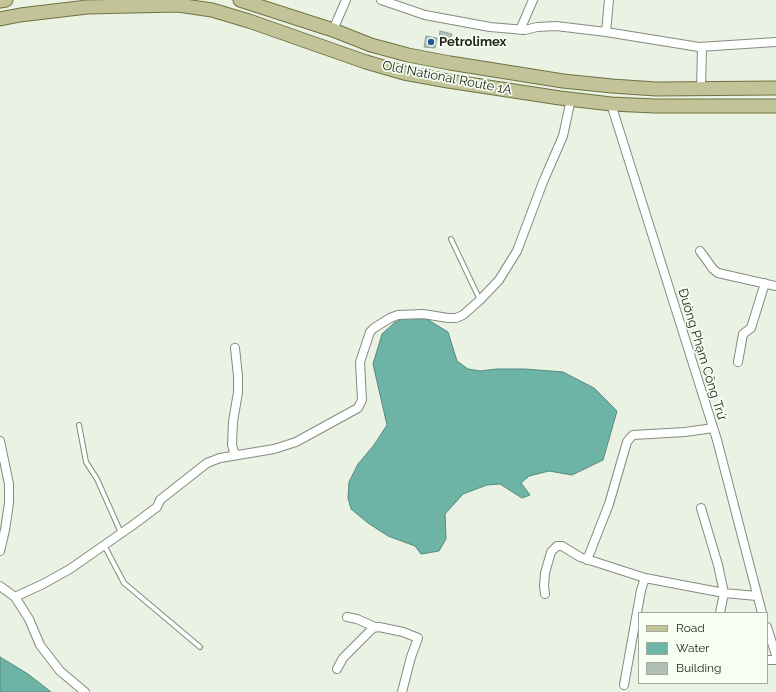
<!DOCTYPE html>
<meta charset="utf-8">
<style>
body{margin:0}
#map{position:relative;width:776px;height:692px;overflow:hidden;background:#e9f2e3;font-family:Raleway,sans-serif}
canvas{display:block}
.legend{position:absolute;left:638px;top:612px;width:130px;height:72px;box-sizing:border-box;background:#f7fff2;border:1px solid #a2a89e;margin:0;padding:5px 7px;list-style:none;font-size:12px;color:#22251f}
.legend li{display:flex;align-items:center;gap:8px;height:20px}
.legend b{width:20px;border:1px solid #a2a89e}
</style>
<div id="map">
<canvas width="776" height="692"></canvas>
<ul class="legend">
<li><b style="height:5px;background:#c2c398"></b>Road</li>
<li><b style="height:11px;background:#6db4a6"></b>Water</li>
<li><b style="height:11px;background:#b0c0b5"></b>Building</li>
</ul>
</div>
<script>
const ctx = document.querySelector('canvas').getContext('2d');
ctx.lineJoin = 'round';
function paint(path, color) {
  ctx.fillStyle = color;
  ctx.fill(path, 'evenodd');
}
function poly(rows) {
  const path = new Path2D();
  for (const r of rows) {
    path.moveTo(r[0], r[1]);
    for (let i = 2; i < r.length; i += 2) path.lineTo(r[i], r[i + 1]);
  }
  return path;
}
function strokePath(path, color, width, dash) {
  ctx.strokeStyle = color;
  ctx.lineWidth = width;
  ctx.lineCap = dash ? 'butt' : 'round';
  ctx.setLineDash(dash || []);
  ctx.stroke(path);
}
function write(font, color, halo, rows, align = 'center') {
  ctx.font = font + ' Raleway,sans-serif';
  ctx.lineWidth = 3.5;
  ctx.setLineDash([]);
  ctx.textBaseline = 'middle';
  ctx.strokeStyle = halo;
  ctx.fillStyle = color;
  for (const [text, x, y, turn = 0] of rows) {
    ctx.save();
    ctx.translate(x, y);
    ctx.rotate((+turn || 0) * Math.PI / 180);
    ctx.textAlign = isNaN(turn) ? turn : align;
    if (halo) ctx.strokeText(text, 0, 0);
    ctx.fillText(text, 0, 0);
    ctx.restore();
  }
}
const water = poly([
 [411,315,425,318,448,332,457,361,468,369,480,371,497,369,525,369,563,372,594,388,617,411,603,460,572,475,549,471,529,476,521,483,530,495,522,498,500,484,487,485,463,494,445,514,446,539,439,551,421,554,415,546,388,536,368,523,351,509,348,498,349,482,358,464,374,445,387,425,373,364,382,334,394,323,411,315],
 [0,657,28,674,51,692,0,692,0,657]
]);
const building = poly([
 [440,31,452,34,450,42,439,39,440,31],
 [426,36,437,38,435,48,424,47,426,36]
]);
const service = poly([
 [451,239,480,300],
 [79,425,86,462,97,479,121,533],
 [104,545,124,583,200,647]
]);
const minor = poly([
 [381,0,425,15,490,27,525,30,537,27,556,26,606,32,699,47,776,42],
 [333,30,346,0],
 [520,30,533,0],
 [606,32,609,0],
 [701,88,702,47],
 [611,104,717,440,762,613],
 [700,251,713,269,718,273,776,286],
 [235,348,238,376,238,392,233,422,232,445,234,452,237,455],
 [738,362,743,334,751,328,765,283],
 [0,441,9,484,9,503,5,530,0,551],
 [701,508,718,565,724,593,720,613],
 [587,560,609,504,627,442,630,438,633,435,685,432,713,428],
 [0,586,15,597,29,619,40,645,60,671,85,692],
 [545,594,544,586,545,573,551,552,557,546,562,546,580,557,645,578,724,593,757,596],
 [15,597,43,584,70,569,133,525,157,507,160,500,207,463,220,458,274,449,296,442,358,408,362,400,360,362,370,332,374,328,390,318,398,315,423,314,448,318,456,318,463,315,480,300,499,280,517,251,543,182,563,136,571,99],
 [347,617,357,619,375,627],
 [767,627,776,655],
 [767,660,776,660],
 [337,669,343,658,373,628,379,627,403,632,418,638,411,657,402,692],
 [624,685,641,590,645,578]
]);
const primary = poly([
 [240,0,333,30,371,45,408,55,450,63,563,81,612,86,656,89,776,88],
 [0,1,6,0],
 [0,19,20,15,87,7,178,5,212,10,249,21,366,62,404,73,448,81,560,98,611,104,655,106,776,106]
]);
const markers = [
 [431,42,4,"#225b93"]
];
const poiNames = [
 ["Petrolimex",439,42]
];
const streetNames = [
 ["Old National Route 1A",447,78,11],
 ["Đường Phạm Công Trứ",702,354,73]
];
paint(water, '#6db4a6');
strokePath(water, '#56897e', 1);
paint(building, '#b0c0b5');
strokePath(building, '#93a298', 1);
strokePath(service, '#838c7e', 6);
strokePath(minor, '#838c7e', 10);
strokePath(primary, '#707241', 15);
strokePath(service, '#fff', 4);
strokePath(minor, '#fff', 8);
strokePath(primary, '#c2c398', 13);
for (const [x, y, r, color] of markers) {
  const dot = new Path2D();
  dot.arc(x, y, r, 0, 2 * Math.PI);
  ctx.fillStyle = color;
  ctx.fill(dot);
  strokePath(dot, '#f7fff2', 1.5);
}
write('bold 13px', '#22251f', '#f7fff2', poiNames, 'left');
write('13px', '#22251f', '#f7fff2', streetNames);
</script>
